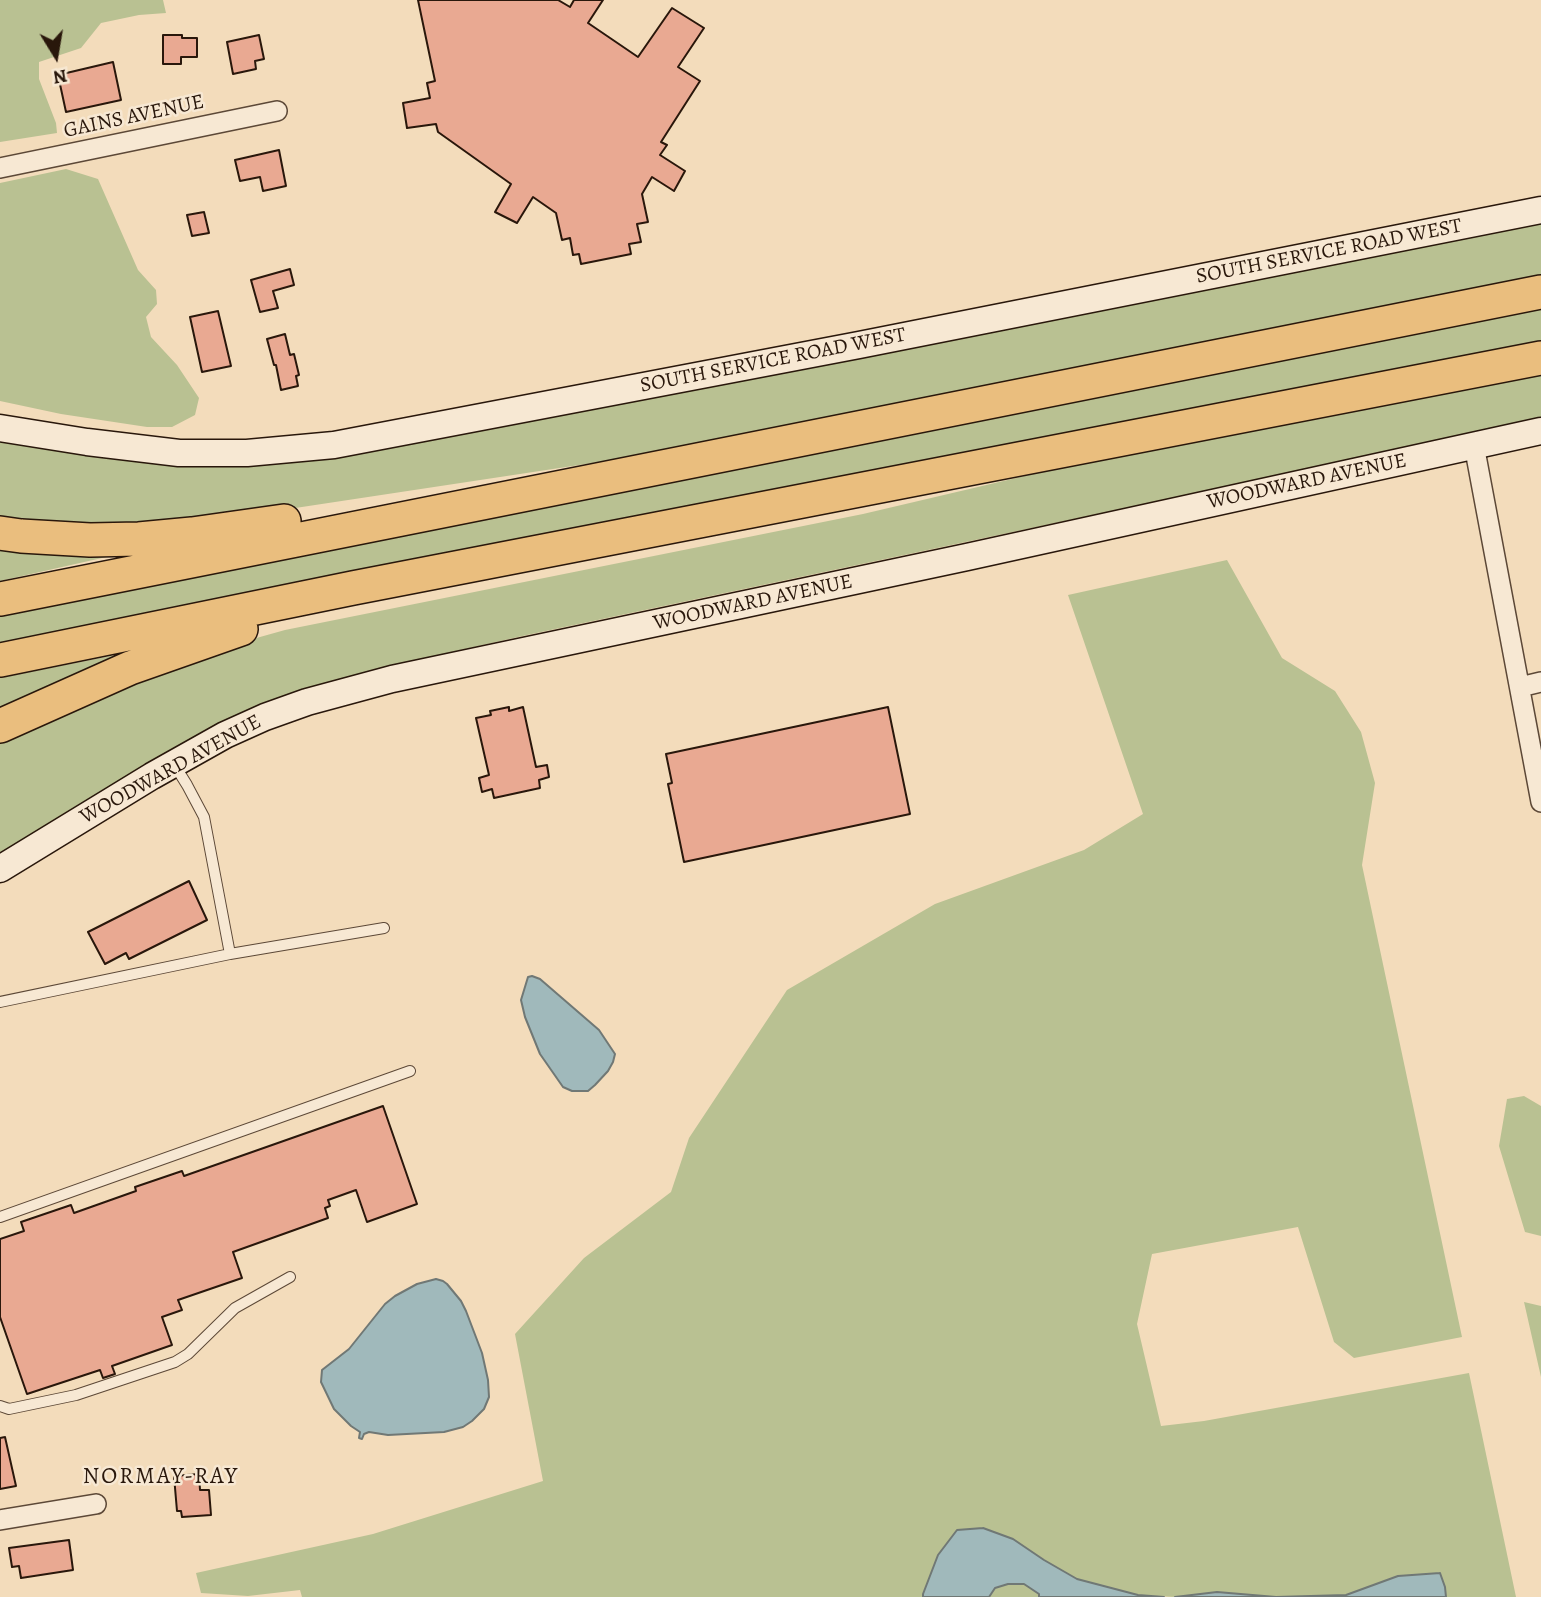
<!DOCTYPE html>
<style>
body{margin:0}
#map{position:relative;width:1541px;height:1597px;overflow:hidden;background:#f3dcbb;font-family:Alegreya,serif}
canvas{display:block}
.north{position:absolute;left:21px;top:21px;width:70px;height:70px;-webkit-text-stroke:5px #f7e8d3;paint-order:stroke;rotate:169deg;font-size:19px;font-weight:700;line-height:28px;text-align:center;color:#29170b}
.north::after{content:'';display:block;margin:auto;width:24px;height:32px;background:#29170b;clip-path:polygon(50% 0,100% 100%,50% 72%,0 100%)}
</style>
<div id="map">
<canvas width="1541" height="1597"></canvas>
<div class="north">N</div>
</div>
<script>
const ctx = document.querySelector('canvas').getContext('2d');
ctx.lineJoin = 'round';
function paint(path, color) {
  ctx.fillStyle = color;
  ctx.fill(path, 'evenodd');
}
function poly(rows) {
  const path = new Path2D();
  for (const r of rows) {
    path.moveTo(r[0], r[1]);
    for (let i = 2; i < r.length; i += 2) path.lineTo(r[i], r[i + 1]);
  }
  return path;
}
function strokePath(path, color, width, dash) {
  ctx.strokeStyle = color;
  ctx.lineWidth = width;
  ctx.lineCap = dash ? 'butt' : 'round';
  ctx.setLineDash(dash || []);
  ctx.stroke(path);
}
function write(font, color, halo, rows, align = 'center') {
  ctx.font = font + ' Alegreya,serif';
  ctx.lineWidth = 5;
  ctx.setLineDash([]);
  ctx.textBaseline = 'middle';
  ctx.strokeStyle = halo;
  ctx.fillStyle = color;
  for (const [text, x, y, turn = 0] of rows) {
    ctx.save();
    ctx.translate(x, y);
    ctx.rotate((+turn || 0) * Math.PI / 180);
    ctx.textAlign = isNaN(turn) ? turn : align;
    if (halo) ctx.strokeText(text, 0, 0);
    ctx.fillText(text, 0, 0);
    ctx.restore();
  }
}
const green = poly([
 [0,0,163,0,166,13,139,15,101,23,81,48,39,62,39,79,56,123,57,133,0,142],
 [66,169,98,179,138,270,156,290,157,304,146,317,151,337,177,365,199,398,195,415,172,427,147,427,61,414,0,401,0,183],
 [1541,217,1541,277,652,454,183,525,142,528,0,520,0,435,195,460],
 [1541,304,1541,344,0,651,0,611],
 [1541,371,1541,420,527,635,390,666,228,719,184,743,82,804,0,859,0,739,166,668,235,644,285,630,863,514,1063,467],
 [0,538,133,551,0,581],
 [1227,560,1282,658,1335,691,1361,732,1375,783,1362,865,1462,1337,1354,1358,1334,1342,1298,1227,1152,1254,1137,1324,1161,1426,1204,1421,1469,1373,1516,1597,1446,1597,1445,1587,1398,1576,1346,1595,1276,1597,1217,1592,1175,1597,1138,1595,1077,1579,1044,1560,1013,1539,938,1555,923,1594,923,1597,302,1597,300,1590,248,1596,201,1593,196,1573,373,1534,543,1481,515,1334,584,1258,671,1192,689,1138,787,990,935,904,1084,850,1143,814,1068,595],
 [166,645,0,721,0,678],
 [1524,1096,1541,1106,1541,1236,1525,1232,1499,1146,1507,1099],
 [1524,1302,1541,1306,1541,1377],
 [1008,1584,1024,1584,1039,1594,1039,1597,989,1597,995,1588]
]);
const water = poly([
 [532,976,540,979,599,1030,615,1054,613,1062,608,1071,595,1085,588,1091,572,1091,563,1087,540,1054,525,1017,521,1000,528,977,532,976],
 [436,1279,443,1281,447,1284,461,1301,466,1311,482,1353,488,1380,489,1397,484,1409,472,1421,463,1427,444,1432,388,1435,369,1432,364,1434,362,1439,359,1438,360,1432,351,1426,334,1409,321,1382,322,1370,349,1349,385,1304,395,1296,417,1284,436,1279],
 [983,1528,1013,1539,1044,1560,1077,1579,1138,1595,1164,1597,1039,1597,1039,1594,1024,1584,1008,1584,995,1588,989,1597,923,1597,923,1594,938,1555,957,1530,983,1528],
 [1440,1573,1445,1587,1446,1597,1175,1597,1217,1592,1276,1597,1346,1595,1398,1576,1440,1573]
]);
const building = poly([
 [418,0,558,0,570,7,574,0,603,0,588,23,638,57,672,8,704,28,678,67,700,81,661,142,667,145,660,155,685,171,674,191,652,177,642,194,648,222,637,224,641,242,629,244,631,254,581,264,579,254,573,255,570,238,562,240,556,213,533,197,517,223,495,212,511,184,438,132,436,124,407,128,403,103,430,98,427,83,435,81,418,0],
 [163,35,182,35,182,38,197,38,197,57,181,57,181,64,163,64,163,35],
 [259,35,264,59,255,61,256,69,233,74,227,42,259,35],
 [113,62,121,100,66,112,58,75,113,62],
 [279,150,286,186,263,191,260,177,240,181,235,160,279,150],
 [204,212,209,233,192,236,187,215,204,212],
 [290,269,294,285,273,291,278,308,260,312,251,280,290,269],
 [218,311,231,366,202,372,190,317,218,311],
 [285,334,290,355,294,354,299,375,296,376,298,386,281,390,276,365,274,365,267,339,285,334],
 [509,707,509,711,523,707,536,767,547,765,549,777,539,780,540,788,494,798,492,789,482,792,479,778,489,775,476,718,491,715,490,711,509,707],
 [888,707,910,814,684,862,668,784,672,783,666,754,888,707],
 [189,881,207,920,129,959,126,953,105,964,88,932,189,881],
 [383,1106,417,1204,367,1222,356,1190,328,1200,330,1206,325,1208,328,1218,233,1252,242,1278,178,1300,182,1310,162,1317,172,1345,112,1366,115,1374,103,1378,100,1370,27,1394,0,1317,0,1239,24,1231,21,1222,71,1205,74,1213,136,1191,135,1187,182,1171,184,1176,383,1106],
 [5,1437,16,1486,0,1489,0,1438,5,1437],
 [199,1474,200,1490,209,1490,211,1515,182,1517,181,1511,177,1511,174,1476,199,1474],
 [69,1540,73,1570,21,1578,19,1566,12,1567,9,1548,69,1540]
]);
const service = poly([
 [174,764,187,785,204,817,230,954],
 [0,1002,230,954,384,928],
 [0,1217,410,1071],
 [0,1406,9,1409,76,1395,175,1362,188,1354,235,1308,290,1277]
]);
const minor = poly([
 [0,168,277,111],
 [1474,445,1541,802],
 [1520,687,1541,682],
 [0,1520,96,1504]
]);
const secondary = poly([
 [0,428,87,442,179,453,247,453,334,445,859,345,1541,210],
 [0,869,152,776,225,735,265,717,307,702,392,679,967,557,1541,431]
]);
const motorway = poly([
 [0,533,21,536,90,540,139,539,192,534,284,521],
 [0,599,1541,292],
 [0,660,353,588,1541,358],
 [0,726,130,668,241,629]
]);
const streetNames = [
 ["GAINS AVENUE",134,117,-12],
 ["SOUTH SERVICE ROAD WEST",1329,252,-11],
 ["SOUTH SERVICE ROAD WEST",773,361,-11],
 ["WOODWARD AVENUE",1307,482,-12],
 ["WOODWARD AVENUE",753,603,-12],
 ["WOODWARD AVENUE",171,770,-29]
];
const neighbourhoodNames = [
 ["NORMAY-RAY",161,1477]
];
paint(green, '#b9c192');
paint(water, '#a0b9bb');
strokePath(water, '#707875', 2);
paint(building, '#e9a992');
strokePath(building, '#29170b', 2);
strokePath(service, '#5c4837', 12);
strokePath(minor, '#5c4837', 22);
strokePath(secondary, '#29170b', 29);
strokePath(motorway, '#29170b', 36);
strokePath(service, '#f7e8d3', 10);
strokePath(minor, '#f7e8d3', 19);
strokePath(secondary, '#f7e8d3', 26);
strokePath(motorway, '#eabe7e', 33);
write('21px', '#29170b', '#f7e8d3', streetNames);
ctx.letterSpacing = '2px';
write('23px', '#29170b', '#f7e8d3', neighbourhoodNames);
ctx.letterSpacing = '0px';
</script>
